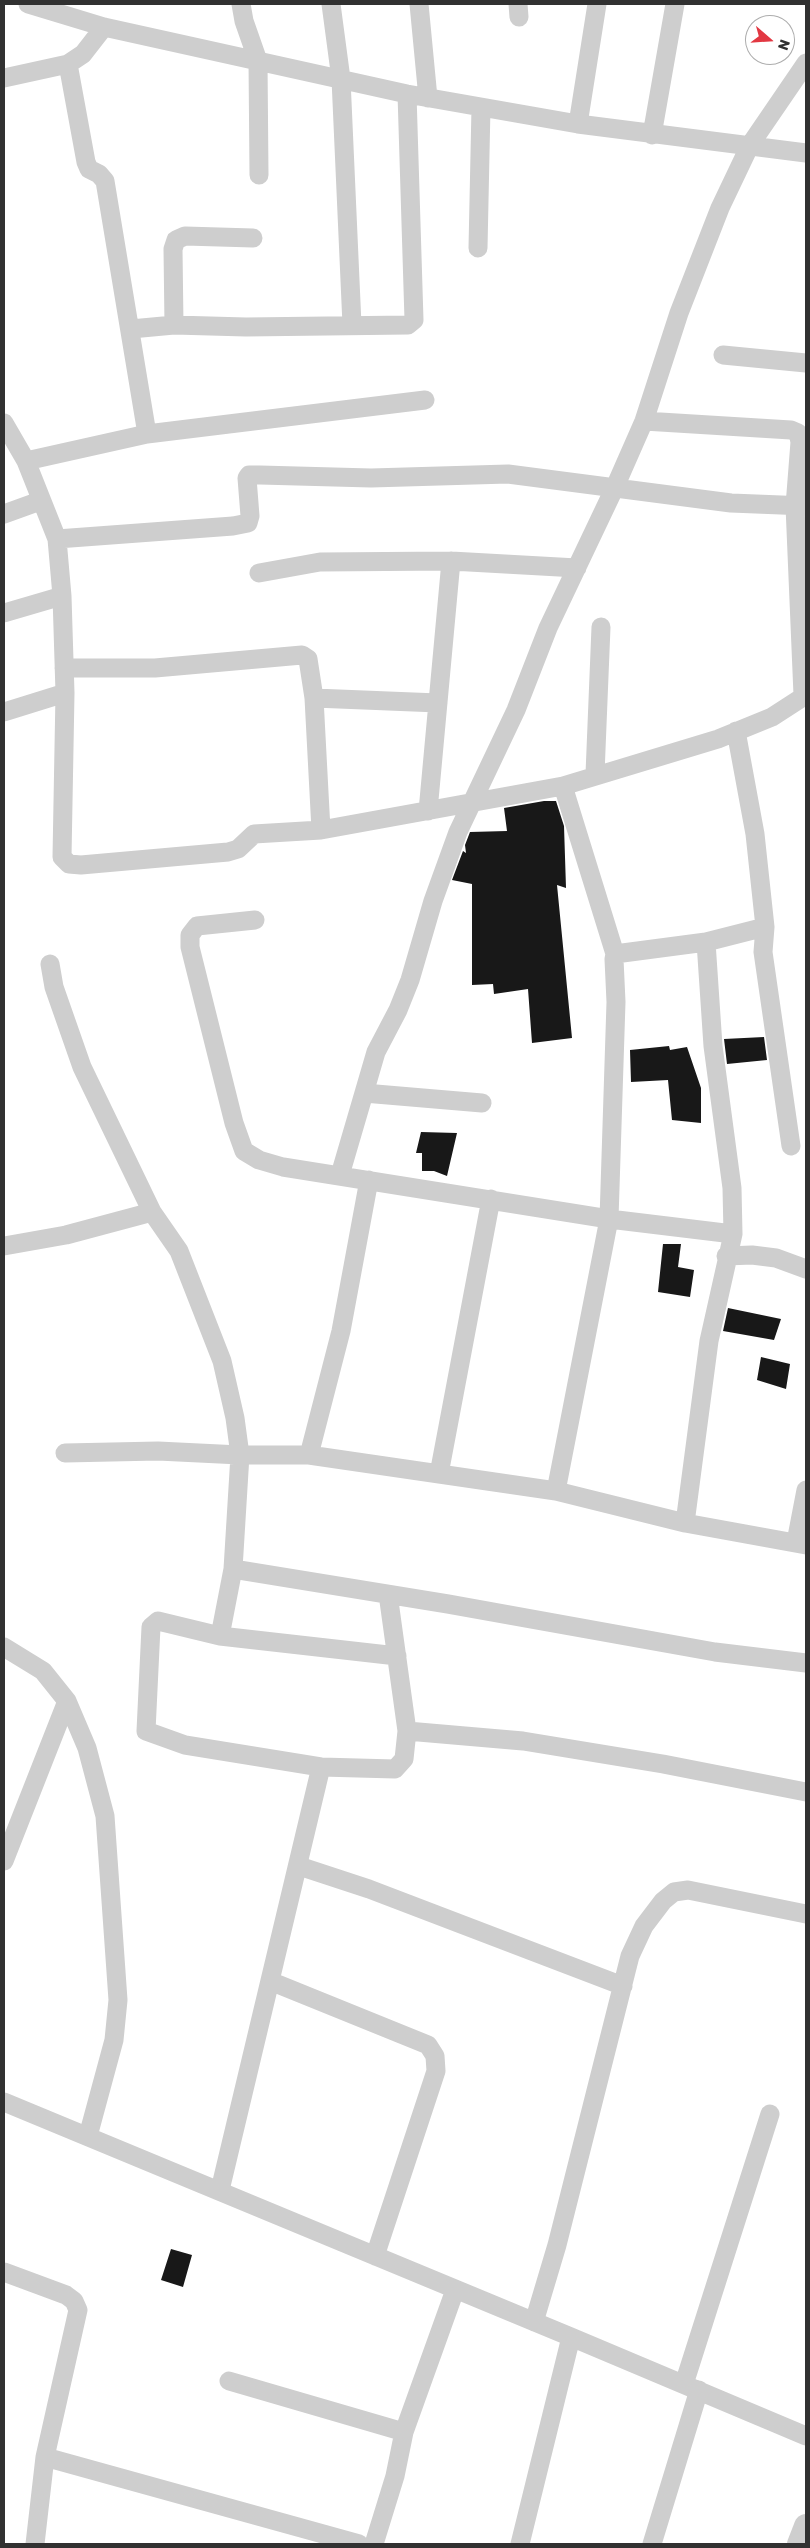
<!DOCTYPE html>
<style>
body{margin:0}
#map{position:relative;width:810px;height:2548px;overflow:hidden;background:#fff;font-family:Rubik,sans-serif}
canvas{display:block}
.frame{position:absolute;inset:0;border:5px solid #313131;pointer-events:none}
.north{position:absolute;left:745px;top:15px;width:50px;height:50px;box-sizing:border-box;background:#fff;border:1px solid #adadad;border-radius:50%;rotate:109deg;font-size:14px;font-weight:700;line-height:20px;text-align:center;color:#313131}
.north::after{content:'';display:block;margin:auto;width:18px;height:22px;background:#e23842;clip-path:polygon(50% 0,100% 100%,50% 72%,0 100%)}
</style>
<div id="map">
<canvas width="810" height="2548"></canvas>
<div class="frame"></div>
<div class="north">N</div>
</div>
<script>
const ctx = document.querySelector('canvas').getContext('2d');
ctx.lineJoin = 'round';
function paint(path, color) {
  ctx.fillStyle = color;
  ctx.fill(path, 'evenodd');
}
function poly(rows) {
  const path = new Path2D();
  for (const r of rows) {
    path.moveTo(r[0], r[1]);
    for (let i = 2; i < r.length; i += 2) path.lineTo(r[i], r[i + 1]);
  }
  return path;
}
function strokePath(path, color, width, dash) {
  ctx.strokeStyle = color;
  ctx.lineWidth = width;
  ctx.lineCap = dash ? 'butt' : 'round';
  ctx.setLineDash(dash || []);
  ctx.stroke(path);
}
const building = poly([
 [544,801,556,801,564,826,566,888,557,885,572,1038,532,1043,528,989,494,994,493,984,472,985,472,884,452,880,463,851,466,853,465,845,470,832,507,831,504,808],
 [764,1037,767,1060,727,1064,724,1039],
 [669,1046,670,1050,687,1047,701,1088,701,1123,672,1120,668,1080,631,1082,630,1050],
 [421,1132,457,1133,447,1176,434,1171,422,1171,422,1153,416,1153],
 [663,1244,681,1244,678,1267,694,1270,690,1297,658,1292],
 [728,1308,781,1319,774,1340,723,1331],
 [761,1357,790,1364,786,1389,757,1380],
 [171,2249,192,2255,183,2287,161,2280]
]);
const minor = poly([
 [28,4,104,27,407,94,578,124,806,153],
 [241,4,244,21,258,61,259,175],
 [331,4,341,79,352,325],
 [419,4,428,98],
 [518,4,519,17],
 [68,64,86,162,89,169,99,174,105,181,147,434],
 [4,78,68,64,83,54,104,27],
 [578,124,597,4],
 [652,135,675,4],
 [478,248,481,107],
 [174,325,173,249,176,240,185,236,253,238],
 [131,329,174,325,246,327,408,325,414,320,407,94],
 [723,355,806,363],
 [644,421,791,430,798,433,800,442,795,506,803,695],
 [4,423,26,461,57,539,62,596,65,693,62,857,69,864,81,865,228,852,238,849,254,834,321,830,563,786,718,739,772,717,806,695],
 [26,461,147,434,425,400],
 [4,514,40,501],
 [57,539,233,526,248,523,250,516,247,478,249,475,260,475,371,478,508,474,731,503,806,506],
 [259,573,320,562,451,561,577,568],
 [4,613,62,596],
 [64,668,155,668,302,655,308,659,314,698],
 [4,712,65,693],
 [736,731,755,834,765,927,763,952,791,1146],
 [595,774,601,627],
 [563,786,615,954],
 [428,811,451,561],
 [321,830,314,698,438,703],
 [255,920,197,926,190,935,190,947,234,1123,244,1151,259,1160,283,1167,609,1219,733,1234],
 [50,964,54,987,82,1067,152,1212,179,1251,222,1361,235,1418,240,1455,233,1569,220,1636],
 [364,1093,482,1103],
 [340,1175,376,1052,398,1010,410,980,433,901,458,832,516,710,548,628,615,487,644,421,679,313,720,208,750,145,806,63],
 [4,1246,66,1235,152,1212],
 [726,1256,752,1255,776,1258,806,1269],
 [65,1453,158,1451,240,1455,309,1455,556,1491,685,1523,806,1545],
 [309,1455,341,1331,369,1180],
 [439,1474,491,1199],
 [556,1491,609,1219,616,1002,614,959,615,954,706,942],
 [685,1523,709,1341,733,1234,732,1188,713,1046,706,942,765,927],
 [796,1542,806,1490],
 [233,1569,448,1604,715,1652,806,1663],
 [388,1594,407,1731,404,1759,395,1769,321,1767,185,1745,146,1731,151,1627,158,1621,220,1636,397,1656],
 [4,1647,43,1671,67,1701,87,1748,105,1816,118,2000,114,2040,88,2136],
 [407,1731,523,1741,663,1764,806,1792],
 [4,1861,67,1701],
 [299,1866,369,1889,623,1986],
 [270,1981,428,2045,435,2056,436,2071,375,2256],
 [4,2102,571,2337,806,2436],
 [220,2190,321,1767],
 [4,2272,66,2295,74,2301,78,2310,45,2457,35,2544],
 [534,2322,557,2245,630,1956,644,1926,663,1901,674,1892,688,1890,806,1914],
 [229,2381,404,2432],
 [684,2384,770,2114],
 [45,2457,359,2544],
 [374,2544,395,2476,404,2432,455,2290],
 [520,2544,571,2337],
 [652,2544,699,2390]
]);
const tertiary = poly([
 [799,2544,806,2526]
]);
paint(building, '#181818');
strokePath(minor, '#cecece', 19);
strokePath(tertiary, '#cecece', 24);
</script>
